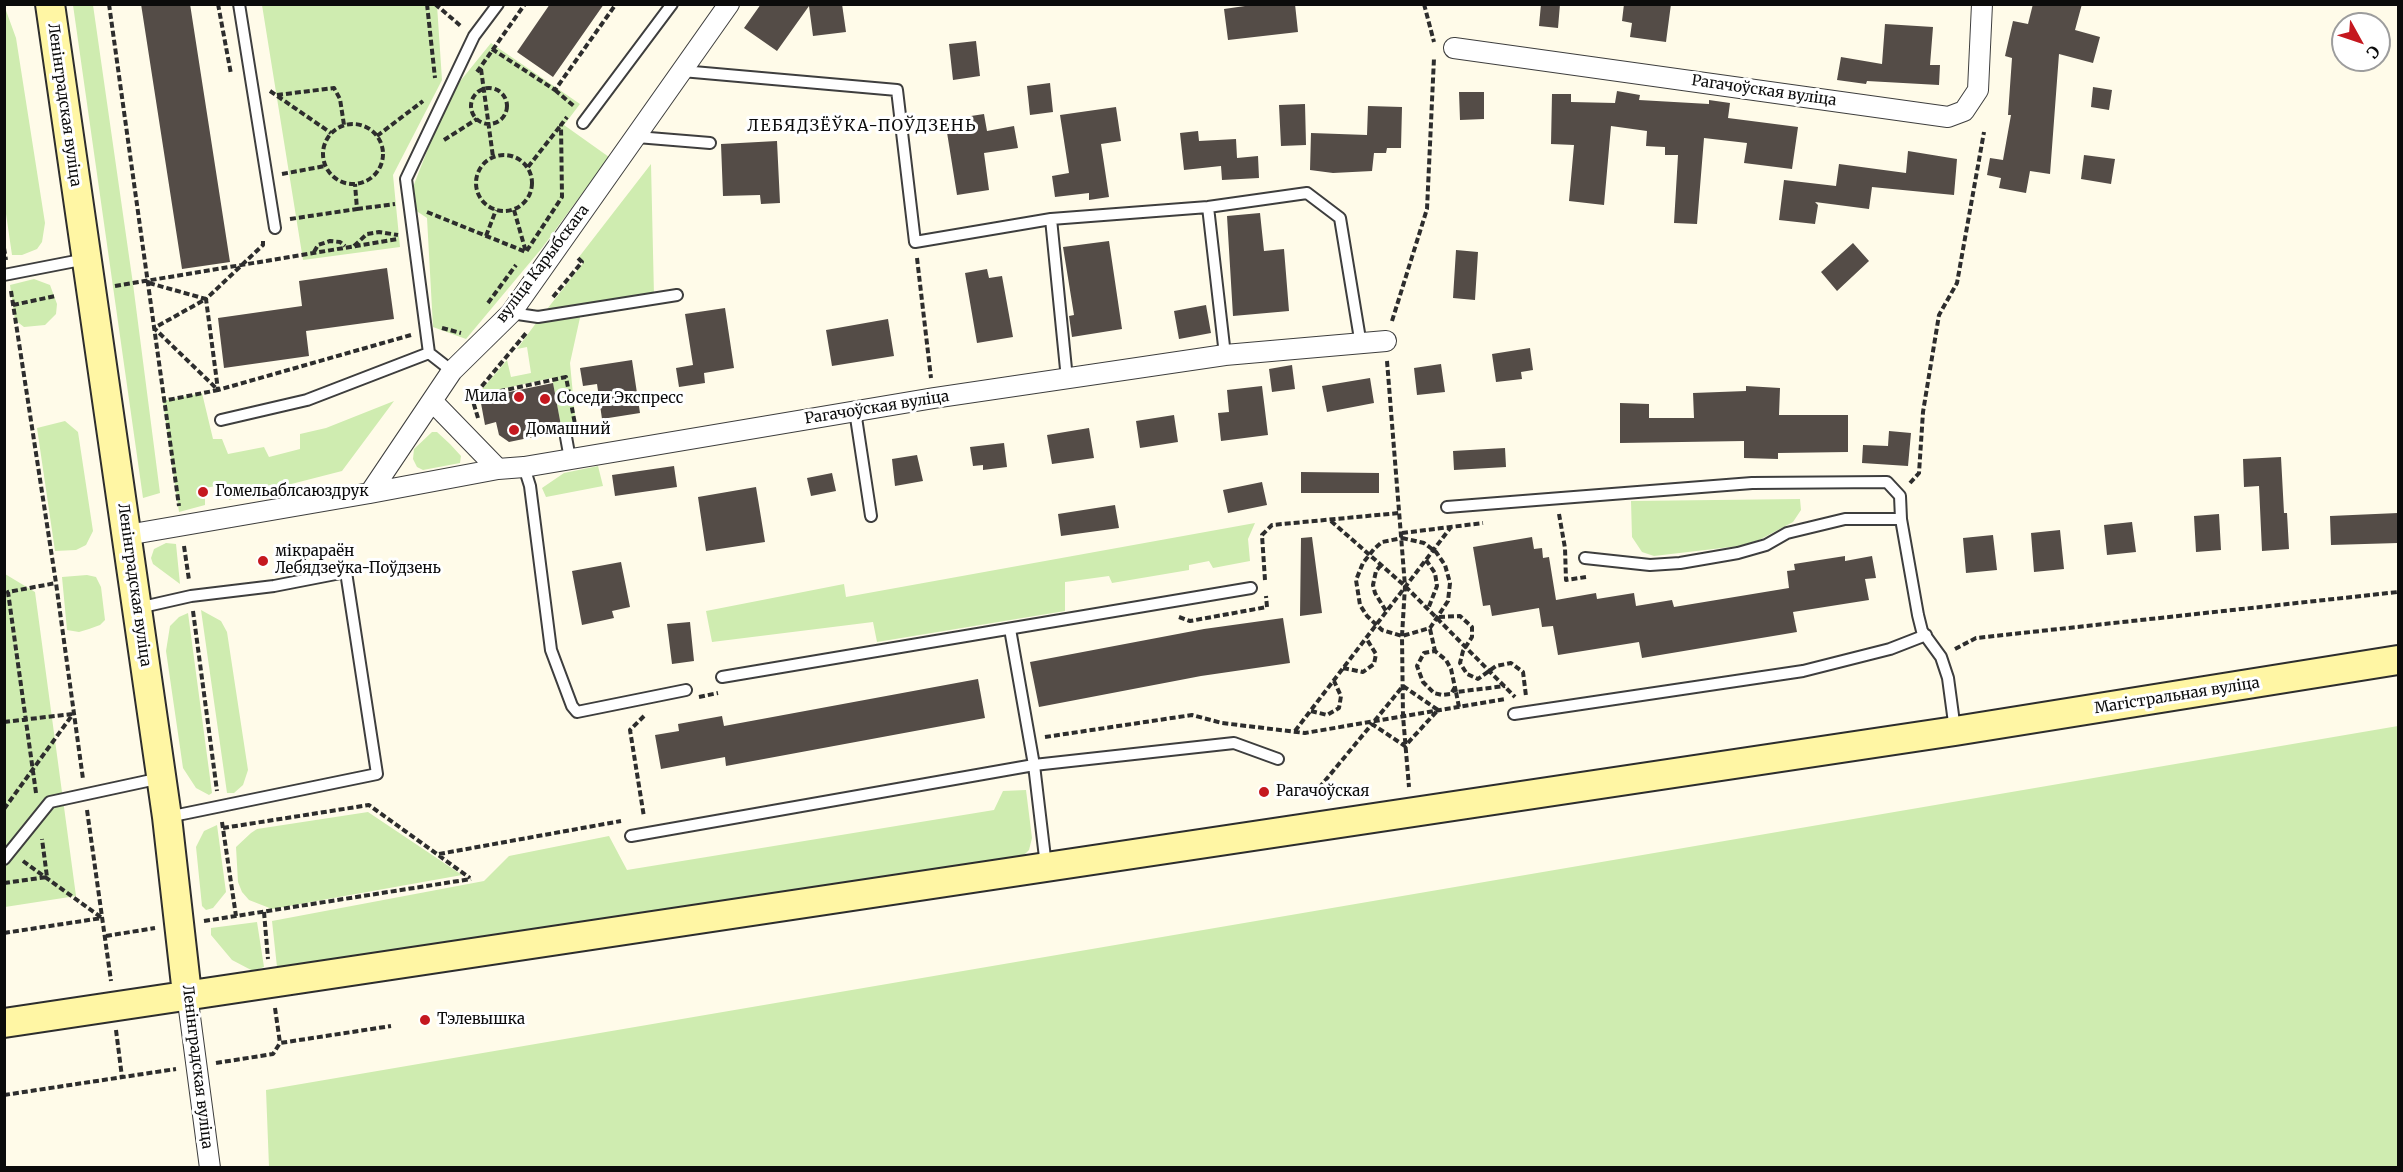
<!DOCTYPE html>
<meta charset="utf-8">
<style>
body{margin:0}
#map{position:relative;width:2403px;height:1172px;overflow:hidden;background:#fffbe9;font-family:Merriweather,serif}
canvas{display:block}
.frame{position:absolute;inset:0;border:6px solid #0b0b0b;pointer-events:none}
.north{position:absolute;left:2331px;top:12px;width:60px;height:60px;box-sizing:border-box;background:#fff;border:2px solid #9d9d9d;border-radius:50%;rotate:130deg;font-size:16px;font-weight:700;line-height:24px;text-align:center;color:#0b0b0b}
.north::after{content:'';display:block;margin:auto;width:21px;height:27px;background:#c5181f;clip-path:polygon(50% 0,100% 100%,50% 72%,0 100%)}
</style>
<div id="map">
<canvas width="2403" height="1172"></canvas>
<div class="frame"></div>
<div class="north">С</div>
</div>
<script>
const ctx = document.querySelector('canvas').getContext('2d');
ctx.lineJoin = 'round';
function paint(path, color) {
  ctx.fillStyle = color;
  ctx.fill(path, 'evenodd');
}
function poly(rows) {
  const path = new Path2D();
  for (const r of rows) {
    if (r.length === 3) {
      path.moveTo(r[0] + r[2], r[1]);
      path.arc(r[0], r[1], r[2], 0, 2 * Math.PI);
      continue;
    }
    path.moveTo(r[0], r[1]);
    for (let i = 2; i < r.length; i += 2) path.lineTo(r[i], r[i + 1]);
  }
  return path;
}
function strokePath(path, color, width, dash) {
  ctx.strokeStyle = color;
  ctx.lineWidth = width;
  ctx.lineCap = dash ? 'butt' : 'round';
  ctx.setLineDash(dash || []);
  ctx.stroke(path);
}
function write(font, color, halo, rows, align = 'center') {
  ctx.font = font + ' Merriweather,serif';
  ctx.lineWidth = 6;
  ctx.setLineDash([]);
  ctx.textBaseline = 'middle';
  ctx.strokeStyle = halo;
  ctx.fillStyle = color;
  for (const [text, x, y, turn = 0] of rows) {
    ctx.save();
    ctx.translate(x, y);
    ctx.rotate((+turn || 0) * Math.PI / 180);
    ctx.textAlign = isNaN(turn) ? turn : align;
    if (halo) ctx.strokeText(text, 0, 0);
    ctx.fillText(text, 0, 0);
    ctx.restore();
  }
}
const green = poly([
 [4,5,16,38,45,223,42,242,37,249,22,255,12,255,5,207],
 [73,5,93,5,133,284,160,493,143,498],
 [262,5,437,5,442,80,393,175,400,247,303,260],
 [491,43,580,104,564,125,609,157,542,248,466,339,433,327,427,218,415,210,413,187,449,95],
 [651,164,654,296,544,313,584,262,579,257],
 [34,279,50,285,57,304,56,314,45,325,24,327,15,320,10,285],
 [581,313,570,363,576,427,562,431,552,378,478,394,507,360,511,377,531,373,527,347,517,349,539,319],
 [202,393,213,439,222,439,228,454,264,447,269,457,300,449,300,434,326,428,394,401,342,471,229,500,227,484,205,488,205,505,179,512,163,401],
 [65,421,78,432,93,531,86,545,76,550,55,551,37,428],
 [432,432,437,432,450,444,461,456,460,463,423,470,417,467,413,459,414,449],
 [598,466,603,486,546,497,542,488,564,473],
 [1800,499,1801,510,1793,522,1759,540,1739,546,1654,556,1642,552,1632,537,1631,501],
 [1255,523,1248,539,1250,561,1213,568,1209,561,1189,565,1189,570,1112,583,1109,576,1065,582,1065,611,877,642,873,622,712,642,706,611,844,584,846,597],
 [166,543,176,544,180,584,153,564,151,558,154,549],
 [5,574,35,592,76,896,5,907],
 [87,575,96,577,101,587,105,620,100,625,89,629,79,632,67,630,62,577],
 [201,610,221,621,227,632,248,770,243,785,234,793,227,793],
 [188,613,212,793,209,795,196,788,183,768,166,651,170,626,179,617],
 [2398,726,2398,1167,269,1167,266,1090],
 [1026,790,1032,838,1029,850,1022,857,281,969,277,967,272,921,484,881,509,856,609,836,627,870,994,810,1003,791],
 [368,812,462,875,272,909,249,900,242,892,238,882,236,847,251,833,257,829],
 [217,825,226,892,213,908,206,910,202,906,196,847,204,831],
 [257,922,264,967,253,971,232,960,211,935,211,928]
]);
const building = poly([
 [141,4,190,4,230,262,182,269],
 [550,4,604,4,553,77,517,52],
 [761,4,842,4,846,32,813,36,809,6,777,51,744,28],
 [1259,4,1295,4,1298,32,1228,40,1224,9],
 [1541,4,1560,4,1558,28,1539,26],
 [1624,4,1671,4,1666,42,1630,37,1632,23,1622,21],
 [2033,4,2082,4,2075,30,2100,37,2093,63,2059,54,2050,174,2030,171,2026,193,1999,188,2001,178,1987,175,1990,158,2003,160,2011,115,2008,115,2012,58,2005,56,2013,21,2028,24],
 [1885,24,1933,27,1930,65,1940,65,1939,85,1867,81,1866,84,1837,80,1841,57,1882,64],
 [976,41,980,76,953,80,949,44],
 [1050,83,1053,112,1030,115,1027,86],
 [2093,87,2112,90,2109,110,2091,107],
 [1617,91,1640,95,1639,100,1709,104,1709,100,1730,103,1728,118,1798,127,1792,169,1744,163,1747,143,1704,138,1697,224,1674,223,1678,155,1665,155,1665,147,1646,146,1647,131,1611,126,1604,205,1569,201,1574,145,1551,144,1552,94,1571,94,1571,102,1615,103],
 [1459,92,1484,92,1484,119,1460,120],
 [1305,104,1306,145,1281,146,1279,105],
 [1368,106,1402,107,1401,148,1387,148,1386,153,1374,153,1372,171,1333,173,1310,170,1311,133,1367,135],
 [1116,107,1121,141,1101,144,1109,197,1089,200,1089,193,1055,197,1052,176,1069,173,1060,115],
 [984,114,987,131,1014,126,1018,148,984,153,989,190,957,195,945,120],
 [1198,131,1199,141,1236,139,1237,158,1258,156,1259,178,1222,180,1221,166,1184,170,1180,133],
 [777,141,780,203,761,204,760,195,723,196,721,144],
 [1908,151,1957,159,1954,195,1872,187,1869,209,1815,202,1818,205,1815,224,1779,220,1784,180,1836,186,1839,164,1906,173],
 [2084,155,2115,159,2111,184,2081,179],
 [1260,213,1264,251,1284,249,1289,311,1233,316,1227,216],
 [1109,241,1122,329,1072,337,1069,316,1074,315,1063,247],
 [1853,243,1869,261,1837,291,1821,272],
 [1456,250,1478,252,1475,300,1453,298],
 [387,268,394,319,306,331,309,356,224,368,218,318,302,306,299,281],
 [987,269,989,278,1002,276,1013,337,977,343,965,273],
 [1206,305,1211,333,1179,339,1174,311],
 [725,308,734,368,704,373,705,383,679,387,676,368,693,365,685,314],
 [888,319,894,356,832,366,826,330],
 [1530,348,1533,370,1521,372,1522,379,1496,382,1492,354],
 [632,360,640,413,602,419,597,384,583,386,580,368],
 [1441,364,1445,392,1417,395,1414,368],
 [1292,365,1295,389,1272,392,1269,369],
 [1370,378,1374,403,1327,412,1322,386],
 [553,383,562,431,509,442,499,435,496,422,485,425,480,398],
 [1262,386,1268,435,1221,441,1218,413,1229,412,1227,390],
 [1746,386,1780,388,1779,415,1848,415,1848,452,1778,453,1778,459,1744,458,1744,441,1620,443,1620,403,1649,404,1649,418,1694,418,1693,393,1746,391],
 [1174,415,1178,442,1140,448,1136,421],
 [1089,428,1094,458,1052,464,1047,435],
 [1889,431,1911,433,1908,466,1862,463,1863,445,1888,446],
 [1004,443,1007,467,983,470,983,465,973,466,970,447],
 [1505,448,1506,467,1454,470,1453,451],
 [917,455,923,481,895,486,892,459],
 [2281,457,2284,513,2287,513,2289,549,2262,551,2259,486,2244,487,2243,459],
 [674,466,677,487,615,496,612,475],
 [1301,472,1379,473,1379,493,1301,493],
 [832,473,836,491,811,496,807,478],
 [1262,482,1267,505,1228,513,1223,490],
 [756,487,765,542,706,551,698,497],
 [1115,505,1119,528,1061,536,1058,514],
 [2398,513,2398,543,2331,545,2330,516],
 [2219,514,2221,550,2196,552,2194,516],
 [2132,522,2136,552,2107,555,2104,525],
 [2060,530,2064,569,2034,572,2031,533],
 [1993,535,1997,570,1966,573,1963,538],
 [1312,537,1322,613,1300,616,1301,538],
 [1532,537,1534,549,1542,548,1543,558,1549,557,1556,600,1596,593,1597,599,1634,593,1636,606,1672,600,1674,607,1789,588,1787,571,1795,570,1794,564,1845,556,1845,561,1872,556,1876,578,1865,579,1869,600,1793,612,1797,632,1642,658,1639,642,1558,655,1553,626,1542,627,1539,608,1492,616,1490,605,1483,606,1473,547],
 [621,562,630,607,612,611,614,618,582,625,572,571],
 [1283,618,1290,663,1201,676,1039,707,1030,662,1204,629],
 [690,622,694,661,672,664,667,624],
 [978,679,985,718,726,766,725,757,661,769,655,735,679,731,678,724,722,716,724,726]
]);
const path = poly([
 [109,4,179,506],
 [218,4,231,74],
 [427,4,435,78],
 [435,4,462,27],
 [1424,4,1434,42],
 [492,49,555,90,616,4],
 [481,69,493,157],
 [477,72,525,4],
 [489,106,18],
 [555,90,575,107],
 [270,91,331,133],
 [277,95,334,88,340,99,344,125],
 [353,154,30],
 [377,136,423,101],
 [444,140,477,119],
 [504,183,28],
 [528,167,561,125],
 [282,174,325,166],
 [357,209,395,204],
 [514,210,526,252],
 [427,212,526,252,562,197,561,125,567,117],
 [290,219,357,209,355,184],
 [486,236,496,210],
 [263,241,263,245,206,299,218,390,411,335],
 [354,246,367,234,379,232,398,235],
 [4,248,6,260],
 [314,252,318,245,330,241,340,242,345,246],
 [917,258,931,378],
 [149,283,206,299,154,328,218,390,163,401],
 [115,286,398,239],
 [11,291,56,583,83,779],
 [553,297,582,262,577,257],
 [488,303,516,265],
 [13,305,55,296],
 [1392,321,1427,209,1434,58],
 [442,328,461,333],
 [1387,361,1405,586,1402,636,1403,716,1409,787],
 [473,397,566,377,575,424],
 [478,418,472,398,527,332],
 [1910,483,1919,473,1923,412,1939,315,1957,283,1984,132],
 [1559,514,1565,548,1566,580,1586,577],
 [1331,521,1405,586,1515,697],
 [1402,533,1483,523],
 [1402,538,1424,543,1436,552,1445,565,1450,583,1448,601,1430,628,1402,636,1382,630,1367,616,1360,605,1356,580,1363,563,1374,549,1382,542,1402,538],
 [184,546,189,580],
 [1426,560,1435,573,1437,586,1428,609],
 [1381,565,1376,571,1373,585,1375,593,1386,611],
 [1265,580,1262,535,1272,525,1399,513],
 [193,611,217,791],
 [1179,617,1190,621,1267,607,1266,596],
 [1439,617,1460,616,1472,627,1472,637,1463,651,1460,663,1467,674,1478,679,1496,666,1511,663,1523,672,1526,696],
 [1430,629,1435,651],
 [1955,649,1976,638,2398,592],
 [1343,668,1363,672,1374,664,1376,654,1366,638],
 [1403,686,1438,710,1405,746,1372,724,1403,686],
 [1455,687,1451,694,1442,695,1434,693,1423,682,1417,666,1424,653,1435,651,1446,660,1451,669,1456,692],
 [699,697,718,693],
 [1459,707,1456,692,1505,686],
 [1311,711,1327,715,1339,708,1341,696,1334,681],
 [644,716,630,730,644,817],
 [4,722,72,714],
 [1295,731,1451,527],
 [1045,737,1192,715,1222,723,1305,733,1505,699],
 [1319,788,1372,724],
 [36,793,8,592,56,583],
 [4,809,73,714],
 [87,810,111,981],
 [222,822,236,916],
 [223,828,369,805,470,878],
 [439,854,621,821],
 [23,861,102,918],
 [4,883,47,877,42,839],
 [264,912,268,959],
 [204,921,471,879],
 [4,933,102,918],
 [106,936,155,928],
 [275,1008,280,1043],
 [116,1030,122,1077],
 [216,1063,273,1054,280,1043,391,1026],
 [4,1095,176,1069]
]);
const service = poly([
 [239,4,275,228],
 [682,71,897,90,915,242,1051,219,1208,207,1307,193,1340,218,1361,345],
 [583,123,672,4],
 [637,137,710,143],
 [1208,207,1225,355],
 [1051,219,1067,379],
 [4,275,86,259],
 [511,313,538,317,677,295],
 [452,371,429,353,406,179,474,36,498,4],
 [855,411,871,516],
 [221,420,307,400,429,353],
 [566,437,570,459],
 [524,467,530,486,551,650,572,706,577,712,686,690],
 [1447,507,1752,483,1887,482,1900,496,1901,519,1918,615,1922,631,1941,657,1948,678,1955,730],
 [1585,558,1650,565,1680,563,1738,553,1766,545,1787,533,1845,519,1901,519],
 [138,608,191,596,274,586,346,572,377,774,168,817],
 [1010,629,1034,765,1046,866],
 [722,677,1251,588],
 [1514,714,1803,671,1890,649,1926,635],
 [631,836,1034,765,1234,743,1278,759],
 [4,859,50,802,161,778]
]);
const minor = poly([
 [1454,48,1948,117,1964,111,1978,90,1982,4],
 [432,401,498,469],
 [370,493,498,469,524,467,934,398,1225,355,1386,341],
 [127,535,370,493,452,371,511,313,729,4],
 [187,994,210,1168]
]);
const secondary = poly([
 [50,4,167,817,187,994],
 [4,1023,1955,731,2398,660]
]);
const markers = [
 [519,397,6,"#c5181f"],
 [545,399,6,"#c5181f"],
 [514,430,6,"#c5181f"],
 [203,492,6,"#c5181f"],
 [263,561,6,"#c5181f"],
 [1264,792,6,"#c5181f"],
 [425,1020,6,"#c5181f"]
];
const streetNames = [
 ["Рагачоўская вуліца",1764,91,8],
 ["Ленінградская вуліца",64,105,82],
 ["вуліца Карыбскага",543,264,-53],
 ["Рагачоўская вуліца",877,408,-9],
 ["Ленінградская вуліца",134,585,82],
 ["Магістральная вуліца",2177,696,-9],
 ["Ленінградская вуліца",197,1067,83]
];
const poiNames = [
 ["Мила",507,397,"right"],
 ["Соседи Экспресс",557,399],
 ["Домашний",526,430],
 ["Гомельаблсаюздрук",215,492],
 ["мікрараён",275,552],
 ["Лебядзеўка-Поўдзень",275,569],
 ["Рагачоўская",1276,792],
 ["Тэлевышка",437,1020]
];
const neighbourhoodNames = [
 ["ЛЕБЯДЗЁЎКА-ПОЎДЗЕНЬ",862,126]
];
paint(green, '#cfecb0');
paint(building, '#544c47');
strokePath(service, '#3e3e3e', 14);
strokePath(minor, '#3e3e3e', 22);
strokePath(secondary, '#2d2d2d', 32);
strokePath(path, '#2d2d2d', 4, [6, 3]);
strokePath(service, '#fff', 10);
strokePath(minor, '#fff', 20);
strokePath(secondary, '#fff6a4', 28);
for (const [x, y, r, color] of markers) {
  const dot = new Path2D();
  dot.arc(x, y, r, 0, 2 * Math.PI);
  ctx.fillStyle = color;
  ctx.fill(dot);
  strokePath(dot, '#fff', 2);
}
write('15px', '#0b0b0b', '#fff', streetNames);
write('15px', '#0b0b0b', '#fff', poiNames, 'left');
ctx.letterSpacing = '1.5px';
write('16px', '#0b0b0b', '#fff', neighbourhoodNames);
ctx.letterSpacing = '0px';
</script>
